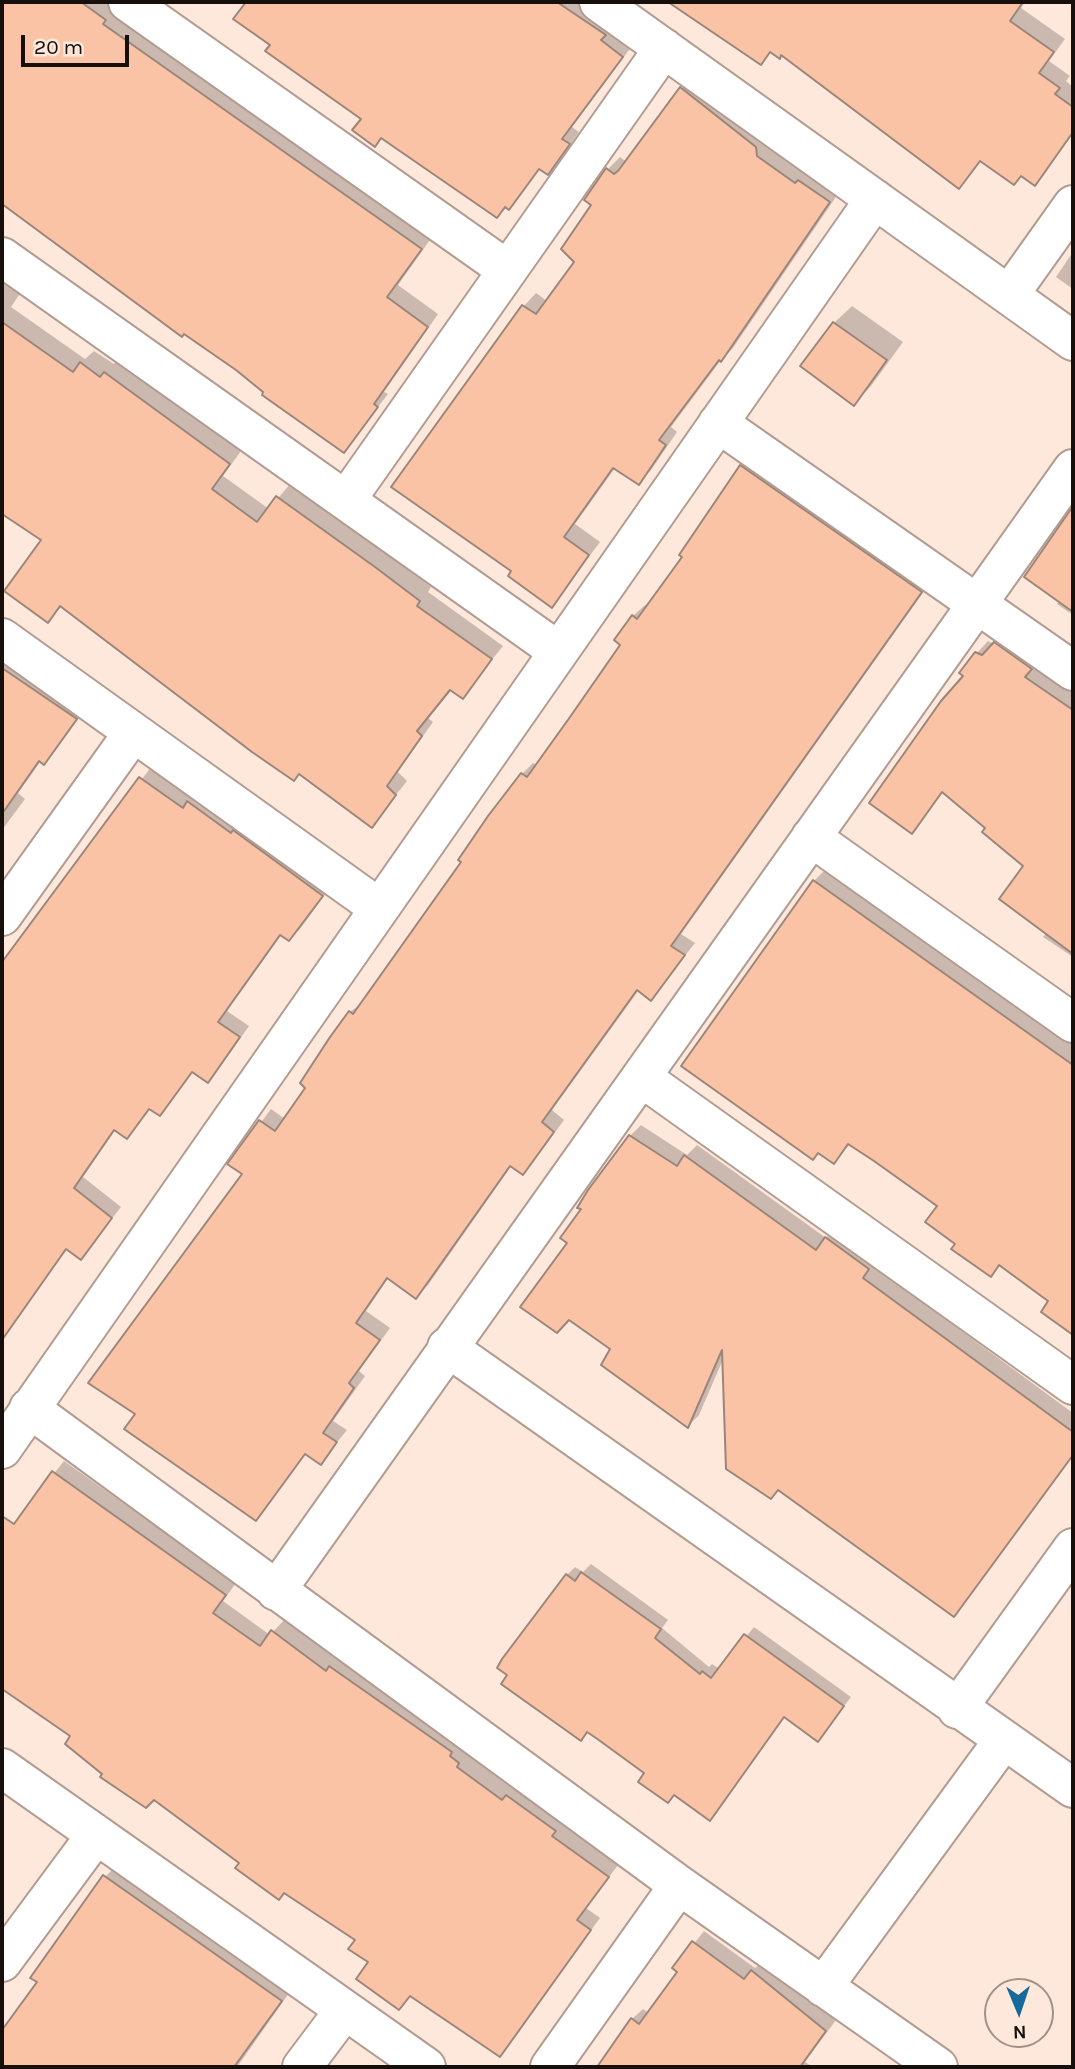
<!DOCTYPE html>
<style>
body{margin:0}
#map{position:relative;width:1075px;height:2069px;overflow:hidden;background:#fee7db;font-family:Karla,sans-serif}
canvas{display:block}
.frame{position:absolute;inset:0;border:4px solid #170f0b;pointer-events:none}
.north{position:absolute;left:984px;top:1978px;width:70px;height:70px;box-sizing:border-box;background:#fee7db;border:2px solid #a29188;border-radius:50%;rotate:178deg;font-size:19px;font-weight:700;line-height:28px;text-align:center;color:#170f0b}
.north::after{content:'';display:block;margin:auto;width:24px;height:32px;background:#156a9b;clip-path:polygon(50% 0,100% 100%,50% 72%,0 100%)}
.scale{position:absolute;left:21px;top:35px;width:108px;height:32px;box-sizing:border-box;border:4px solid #170f0b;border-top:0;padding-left:9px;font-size:21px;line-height:24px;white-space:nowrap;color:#170f0b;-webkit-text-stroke:5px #fee7db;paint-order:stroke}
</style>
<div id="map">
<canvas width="1075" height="2069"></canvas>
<div class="frame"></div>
<div class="north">N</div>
<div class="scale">20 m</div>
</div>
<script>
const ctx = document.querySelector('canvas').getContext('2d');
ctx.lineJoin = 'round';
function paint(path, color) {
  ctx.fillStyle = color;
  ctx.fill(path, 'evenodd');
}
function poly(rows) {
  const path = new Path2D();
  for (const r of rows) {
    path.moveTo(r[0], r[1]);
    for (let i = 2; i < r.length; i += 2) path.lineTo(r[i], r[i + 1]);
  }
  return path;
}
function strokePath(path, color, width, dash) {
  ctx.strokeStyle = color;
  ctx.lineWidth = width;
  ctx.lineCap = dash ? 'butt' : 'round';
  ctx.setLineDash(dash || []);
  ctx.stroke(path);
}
const shadow = poly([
 [2,2,108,2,432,237,398,285,438,314,384,392,388,394,344,451,237,369,184,332,182,334,2,202],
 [248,2,576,2,632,46,572,127,579,132,558,162,547,173,540,168,519,197,497,216,383,136,375,144,363,119,235,19],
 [685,2,1025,2,1021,8,1065,39,1049,61,1070,76,1066,81,1073,87,1073,134,1034,184,1022,175,1014,183,982,160,959,186,782,54,772,51,760,63,679,8],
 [693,75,842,188,733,348,721,360,671,427,677,432,651,470,638,482,615,468,575,524,600,542,552,606,514,571,394,486,524,306,536,293,547,301,576,261,607,170,620,157,627,162],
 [1073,252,1073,289,1056,277],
 [2,275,23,289,11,307,85,359,94,351,114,364,118,360,241,451,223,476,269,509,290,484,388,555,431,587,428,592,503,646,463,696,452,689,428,718,433,722,398,772,407,781,372,825,301,773,294,779,62,606,48,621,43,540,2,512,2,433,15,410,2,402],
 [852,306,903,342,871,386,854,404,834,323],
 [753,455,932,580,681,934,695,943,651,999,639,990,552,1110,564,1120,534,1161,522,1172,512,1165,428,1285,416,1296,389,1277,366,1311,390,1328,359,1371,365,1376,333,1421,347,1430,320,1463,306,1453,256,1519,137,1414,245,1173,230,1164,271,1109,285,1119,307,1088,350,1012,363,1002,522,774,533,763,537,765,622,644,633,616,645,605,648,607,741,466],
 [1073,510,1073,615,1057,604,1060,600,1026,577],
 [1007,632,1035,664,1073,692,1073,957,1043,937,1047,932,1025,865,944,791,912,832,977,653,988,641,994,644],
 [2,646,87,707,55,751,44,763,41,761,18,793,25,799,2,830],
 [151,767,332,885,300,929,289,939,282,934,227,1011,249,1026,218,1070,208,1081,193,1071,160,1114,151,1108,127,1137,116,1129,83,1177,121,1207,81,1258,67,1249,2,1339,2,966],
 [828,867,1073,1042,1073,1333,1043,1312,1050,1300,1001,1265,991,1275,958,1243,939,1206,851,1143,834,1162,814,881],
 [641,1125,687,1155,697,1145,826,1238,838,1227,879,1257,873,1266,1073,1413,1073,1456,954,1615,779,1489,724,1357,699,1415,688,1426,613,1349,569,1243,630,1136],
 [64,1461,236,1583,223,1601,270,1635,284,1620,337,1660,341,1656,469,1751,467,1755,514,1790,518,1785,566,1820,562,1825,618,1865,586,1908,600,1918,500,2055,411,1995,399,2008,358,1940,241,1862,154,1798,104,1774,73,1736,2,1687,2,1540],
 [591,1564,668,1620,662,1628,709,1667,712,1664,720,1669,754,1627,851,1697,818,1740,785,1716,710,1818,588,1731,581,1739,567,1575,575,1567,583,1572],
 [116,1866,292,1989,237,2067,2,2067,2,2033,39,1982,105,1877],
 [704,1931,755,1968,763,1961,836,2020,805,2062,813,2067,610,2067,603,2062,632,2019,643,2009,649,2013,679,1971,675,1968]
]);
const building = poly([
 [2,2,81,2,106,20,103,24,422,249,387,297,428,327,374,404,378,407,344,453,262,395,263,392,236,370,184,334,182,337,2,204,2,2],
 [246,2,557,2,606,35,601,40,623,57,562,139,570,144,548,175,539,169,509,210,505,207,497,218,381,138,375,147,352,130,361,119,265,51,270,45,233,19,246,2],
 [668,2,1023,2,1010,21,1054,52,1039,73,1060,88,1055,94,1073,107,1073,132,1035,186,1021,176,1014,185,980,161,959,189,781,55,780,59,770,52,761,65,668,2],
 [680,87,756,147,757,156,795,183,798,180,830,202,721,362,719,360,659,440,666,445,639,485,613,468,564,537,589,555,552,608,508,576,511,571,391,487,522,305,536,314,574,262,561,249,591,205,584,200,606,168,614,174,618,171,680,87],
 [2,322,73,372,80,362,100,377,104,372,230,464,212,489,257,522,276,496,375,567,420,601,417,606,492,659,463,699,450,690,417,731,422,736,387,786,396,795,372,828,299,774,294,781,252,752,60,606,48,623,4,591,41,540,2,514,2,322],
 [833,322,887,360,854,406,800,366,833,322],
 [740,465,922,592,671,946,685,955,651,1001,637,990,542,1122,554,1132,523,1175,510,1166,416,1299,387,1278,356,1323,380,1340,349,1383,354,1388,323,1433,337,1442,321,1465,305,1454,256,1521,124,1429,135,1414,88,1383,242,1174,227,1164,259,1120,275,1131,305,1088,300,1083,330,1037,349,1011,353,1014,461,862,458,860,488,816,521,773,527,777,570,717,620,645,614,640,632,615,637,619,682,557,679,555,740,465],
 [1073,506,1073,612,1024,577,1073,506],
 [994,642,1032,669,1025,677,1073,710,1073,954,999,899,1023,866,982,832,985,828,942,792,912,834,869,803,941,701,963,676,959,673,975,652,982,655,994,642],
 [2,668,77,719,44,765,39,761,2,814,2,668],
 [139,777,183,808,187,801,231,833,233,830,323,896,289,941,280,935,218,1022,240,1037,208,1083,192,1072,160,1116,149,1109,127,1139,114,1130,74,1188,112,1218,81,1260,66,1249,2,1340,2,962,139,777],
 [813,880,1073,1065,1073,1335,1041,1312,1048,1301,999,1265,991,1277,951,1249,955,1244,925,1222,937,1206,874,1161,848,1144,834,1164,818,1153,813,1160,681,1066,813,880],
 [629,1135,677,1166,684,1155,816,1250,825,1237,869,1269,863,1278,1073,1432,1073,1455,954,1617,778,1490,771,1499,726,1469,722,1350,688,1428,601,1365,610,1349,569,1320,557,1333,520,1307,567,1243,560,1238,581,1209,577,1208,588,1190,629,1135],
 [52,1471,226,1595,213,1613,260,1646,271,1630,326,1671,329,1666,452,1752,450,1756,459,1763,457,1767,502,1800,506,1795,556,1831,552,1836,609,1877,577,1920,591,1930,500,2057,410,1996,399,2010,356,1979,368,1962,348,1949,355,1940,284,1893,279,1900,235,1868,239,1863,154,1800,146,1808,100,1777,102,1774,65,1744,70,1736,2,1689,2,1516,14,1524,52,1471],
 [581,1572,661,1629,655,1638,700,1674,702,1671,711,1678,744,1634,844,1706,818,1742,784,1717,710,1821,674,1795,668,1803,638,1782,644,1773,596,1738,587,1732,581,1741,501,1684,507,1675,497,1668,502,1659,566,1574,575,1581,581,1572],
 [103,1875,282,2001,234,2067,2,2067,2,2030,37,1982,30,1978,103,1875],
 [692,1941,744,1979,751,1970,826,2031,800,2067,597,2067,631,2018,639,2024,677,1972,672,1968,692,1941]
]);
const street = poly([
 [128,2,506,269],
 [599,2,1073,341],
 [2,257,558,651],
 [1009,295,1073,205],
 [718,423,1073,671],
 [346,500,664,48],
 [2,638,379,908],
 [811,837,1073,1023],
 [2,916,133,733],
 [641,1077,1073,1385],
 [447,1347,1073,1788],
 [29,1408,679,1885,938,2067],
 [2,1449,875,199],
 [276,1591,1073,469],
 [957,1709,1073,1548],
 [2,1768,426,2067],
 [2,1962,96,1835],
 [823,1987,1003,1741],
 [302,2067,344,2011],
 [550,2067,679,1885]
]);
paint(shadow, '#0003');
paint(building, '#fac3a5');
strokePath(building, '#9a857a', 2);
strokePath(street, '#b29c91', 42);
strokePath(street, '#fff', 38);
</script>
